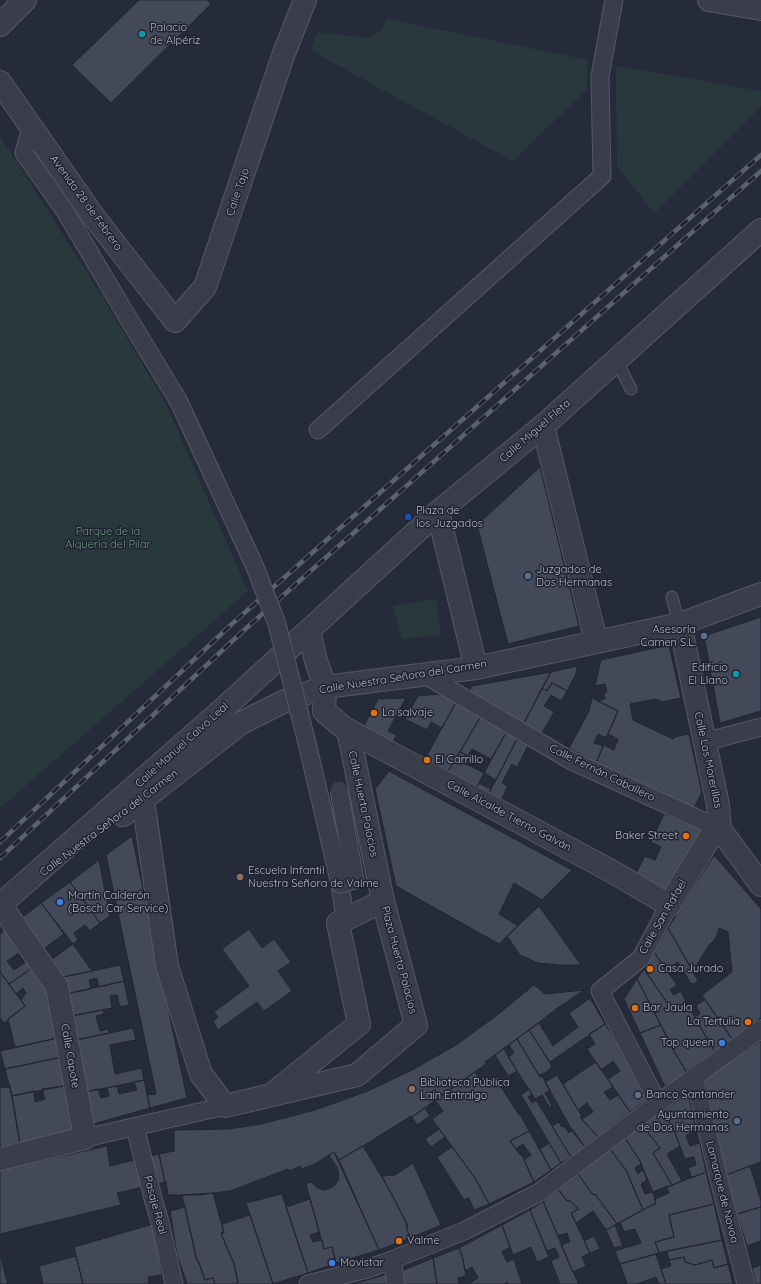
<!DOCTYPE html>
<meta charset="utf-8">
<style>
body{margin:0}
canvas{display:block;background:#262b3b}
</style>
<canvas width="761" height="1284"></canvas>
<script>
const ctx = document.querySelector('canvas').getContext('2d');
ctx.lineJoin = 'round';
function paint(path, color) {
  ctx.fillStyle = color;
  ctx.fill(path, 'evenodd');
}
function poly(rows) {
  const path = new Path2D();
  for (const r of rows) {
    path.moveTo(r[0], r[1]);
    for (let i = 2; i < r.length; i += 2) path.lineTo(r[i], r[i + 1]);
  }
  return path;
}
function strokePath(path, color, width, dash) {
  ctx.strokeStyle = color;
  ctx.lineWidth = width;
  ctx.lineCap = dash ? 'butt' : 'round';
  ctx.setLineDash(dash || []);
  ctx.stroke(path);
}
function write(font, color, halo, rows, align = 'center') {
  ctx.font = font + ' Quicksand,sans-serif';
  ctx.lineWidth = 3;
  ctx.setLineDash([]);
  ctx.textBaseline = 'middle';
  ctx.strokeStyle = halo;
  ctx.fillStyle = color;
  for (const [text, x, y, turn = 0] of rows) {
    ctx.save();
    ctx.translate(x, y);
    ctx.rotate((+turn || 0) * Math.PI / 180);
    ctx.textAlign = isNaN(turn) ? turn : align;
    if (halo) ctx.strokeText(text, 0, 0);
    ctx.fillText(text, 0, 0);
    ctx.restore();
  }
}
const green = poly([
 [387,19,588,60,587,89,513,161,310,50,318,32,366,38,381,31],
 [616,66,761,91,761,106,654,213,617,166],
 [0,136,102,296,166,404,248,591,0,808],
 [436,599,441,635,402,639,393,606]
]);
const building = poly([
 [139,0,208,0,211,4,111,103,72,65,139,0],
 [540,467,579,626,508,644,477,525,540,467],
 [761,617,761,711,720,723,704,636,761,617],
 [669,645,681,698,662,702,656,699,630,704,633,720,673,739,675,737,689,734,702,792,694,808,596,763,604,745,614,750,618,739,608,734,618,711,598,701,605,699,604,693,607,692,605,684,595,686,601,660,669,645],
 [577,666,576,674,567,691,552,683,547,691,542,688,551,672,577,666],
 [551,672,524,723,468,692,472,686,551,672],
 [552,683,567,691,561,701,551,695,544,706,554,712,542,733,524,723,542,688,547,691,552,683],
 [441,694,456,702,442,728,431,722,427,730,405,719,418,696,441,694],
 [406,698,388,731,397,735,391,745,362,730,378,699,406,698],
 [592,698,618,711,606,738,598,734,594,743,603,746,596,763,569,748,589,711,592,698],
 [456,702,481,716,446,775,423,763,456,702],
 [481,716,507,731,491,759,472,749,468,756,460,752,481,716],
 [507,731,518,737,496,780,484,773,507,731],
 [518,737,529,744,517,767,512,764,502,783,508,786,499,804,487,797,518,737],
 [460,752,468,756,464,763,484,773,475,791,446,775,460,752],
 [389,771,572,870,542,900,514,883,499,914,518,926,499,944,396,886,375,789,389,771],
 [479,783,491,789,487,797,475,791,479,783],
 [664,814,704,831,665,894,634,877,645,856,655,860,661,847,651,842,664,814],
 [132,836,187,1098,150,1108,147,1095,156,1094,106,855,132,836],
 [714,855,761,909,761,1018,732,1039,702,995,732,972,728,932,719,928,716,938,709,945,693,971,668,928,714,855],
 [99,860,110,916,100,923,70,882,99,860],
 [70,882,100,923,90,931,85,925,74,933,78,940,73,944,41,903,70,882],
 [41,903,64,934,42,950,19,920,41,903],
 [539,906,581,965,559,965,538,963,520,955,507,936,539,906],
 [668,928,698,981,693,984,692,983,691,984,678,962,666,970,654,952,668,928],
 [6,929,22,951,7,961,14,970,27,961,32,968,9,984,0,972,0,934,6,929],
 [249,929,262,948,274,939,291,962,278,971,292,991,264,1011,257,1002,218,1030,213,1021,218,1017,214,1012,249,986,222,949,249,929],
 [73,944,92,971,63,977,51,960,73,944],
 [654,952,677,985,670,990,674,995,681,991,686,1002,672,1010,644,969,654,952],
 [120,965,124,981,99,987,97,978,89,980,91,989,66,994,63,977,120,965],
 [32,968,47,989,58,1038,15,1047,8,1019,25,1006,21,1000,26,993,23,988,16,994,9,984,32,968],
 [644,969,672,1010,686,1002,715,1052,686,1071,675,1053,637,979,644,969],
 [0,972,25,1006,4,1023,0,1018,0,972],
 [637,979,661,1025,640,1033,624,999,637,979],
 [124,981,129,1005,120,1007,117,995,110,996,112,1008,71,1016,66,994,124,981],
 [534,985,545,994,584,990,561,1006,560,1006,529,1030,485,1062,486,1064,412,1117,411,1116,363,1146,339,1160,334,1152,315,1164,301,1169,301,1166,289,1171,288,1169,230,1191,198,1195,168,1195,166,1181,165,1182,159,1154,174,1151,174,1130,229,1129,261,1124,315,1110,368,1091,414,1069,456,1045,496,1016,534,985],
 [590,998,605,1024,550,1062,529,1030,539,1023,553,1046,578,1027,569,1013,590,998],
 [705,1000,732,1039,715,1052,694,1017,700,1014,696,1005,705,1000],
 [103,1010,104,1014,96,1016,100,1031,108,1029,109,1033,76,1040,71,1016,103,1010],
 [605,1024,652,1096,630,1112,608,1079,620,1071,613,1061,601,1070,587,1049,595,1044,589,1034,605,1024],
 [661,1025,675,1053,686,1071,670,1086,664,1085,640,1033,661,1025],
 [133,1028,136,1040,110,1045,115,1074,142,1068,144,1080,86,1092,76,1040,133,1028],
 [529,1030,552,1066,547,1072,539,1075,517,1039,529,1030],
 [58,1038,62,1057,5,1069,0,1051,58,1038],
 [517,1039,540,1077,542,1076,550,1090,545,1093,552,1106,550,1108,542,1095,535,1099,508,1057,514,1053,509,1045,517,1039],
 [761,1041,761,1162,726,1175,704,1079,761,1041],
 [504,1049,517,1071,508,1076,495,1055,504,1049],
 [62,1057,69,1085,12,1096,5,1069,62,1057],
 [596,1062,613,1087,604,1092,610,1100,618,1095,630,1112,598,1137,582,1119,593,1112,587,1103,578,1110,563,1084,596,1062],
 [475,1072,483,1083,494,1076,519,1115,520,1114,529,1131,510,1141,521,1156,522,1155,534,1182,489,1204,475,1178,432,1119,443,1111,435,1100,475,1072],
 [557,1075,582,1116,580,1117,598,1137,585,1147,573,1132,545,1082,557,1075],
 [144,1080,150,1108,93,1124,86,1092,98,1089,101,1098,109,1096,107,1088,117,1086,119,1094,137,1090,134,1082,144,1080],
 [69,1085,77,1131,20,1143,12,1096,34,1091,35,1102,45,1099,42,1089,69,1085],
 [10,1087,20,1143,1,1147,0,1143,0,1088,10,1087],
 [529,1089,532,1095,528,1097,532,1103,536,1100,571,1157,561,1163,521,1095,529,1089],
 [688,1094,696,1129,686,1136,690,1146,700,1143,706,1172,692,1178,688,1168,696,1165,694,1157,685,1159,675,1133,664,1110,688,1094],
 [425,1108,430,1116,417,1125,412,1117,425,1108],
 [664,1110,675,1133,680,1146,667,1154,682,1181,672,1185,653,1153,660,1148,642,1125,664,1110],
 [559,1122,562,1127,564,1126,569,1133,573,1130,585,1147,571,1157,552,1126,559,1122],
 [642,1125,660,1148,653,1153,672,1185,667,1187,667,1186,653,1192,640,1161,625,1138,642,1125],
 [439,1129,445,1137,431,1147,425,1139,439,1129],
 [529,1131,551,1170,534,1182,524,1160,531,1155,523,1144,516,1149,510,1141,529,1131],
 [625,1138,640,1161,641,1164,635,1168,638,1174,643,1170,647,1180,641,1184,645,1194,653,1192,656,1203,643,1210,626,1170,610,1149,625,1138],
 [549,1143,561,1163,551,1170,540,1149,549,1143],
 [107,1146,110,1166,159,1154,165,1182,117,1193,121,1205,0,1234,0,1170,107,1146],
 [363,1146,389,1189,408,1226,406,1226,410,1238,379,1250,339,1160,363,1146],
 [452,1147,475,1178,489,1204,474,1210,469,1198,464,1200,437,1157,452,1147],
 [610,1149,626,1170,643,1210,617,1224,595,1194,593,1195,578,1174,610,1149],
 [334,1152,379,1250,336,1263,332,1247,324,1249,306,1184,311,1182,316,1187,323,1190,328,1189,334,1186,338,1181,339,1175,337,1167,334,1163,329,1155,334,1152],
 [413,1163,441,1225,410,1238,406,1226,408,1226,382,1176,395,1175,413,1163],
 [750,1166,761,1201,761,1207,737,1214,726,1175,750,1166],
 [706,1172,714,1204,669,1215,674,1237,655,1242,659,1253,620,1264,615,1251,641,1243,635,1229,624,1232,620,1222,656,1203,655,1199,669,1193,667,1187,706,1172],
 [578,1174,593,1195,595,1194,617,1224,606,1230,593,1211,576,1223,571,1213,579,1209,570,1201,567,1201,558,1189,578,1174],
 [558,1189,567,1201,570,1201,579,1209,571,1213,590,1253,582,1257,586,1266,573,1272,561,1245,570,1242,567,1233,558,1236,543,1201,558,1189],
 [213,1193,224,1233,221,1233,232,1260,233,1260,238,1282,236,1283,236,1284,215,1284,213,1278,205,1280,198,1260,197,1261,182,1195,213,1193],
 [282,1194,308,1273,273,1284,246,1203,282,1194],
 [310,1199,319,1232,310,1235,313,1242,322,1240,324,1249,332,1247,336,1263,308,1273,286,1207,310,1199],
 [543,1201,573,1272,579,1284,560,1284,551,1261,559,1257,555,1248,547,1251,530,1210,543,1201],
 [714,1204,722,1240,659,1253,655,1242,674,1237,669,1215,714,1204],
 [185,1207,197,1261,198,1260,205,1280,213,1278,215,1284,187,1284,177,1255,170,1211,185,1207],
 [761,1207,761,1241,747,1246,737,1214,761,1207],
 [530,1210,549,1257,537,1262,531,1247,513,1255,502,1225,530,1210],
 [250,1215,273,1284,236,1284,236,1283,238,1282,233,1260,232,1260,221,1233,224,1233,222,1224,250,1215],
 [160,1222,155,1230,162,1275,148,1277,149,1284,83,1284,74,1247,160,1222],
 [502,1225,510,1247,502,1252,507,1262,514,1259,522,1284,508,1284,507,1282,504,1284,468,1284,478,1278,472,1267,465,1271,463,1259,459,1248,502,1225],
 [615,1225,623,1246,614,1248,606,1230,615,1225],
 [594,1236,600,1249,590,1253,584,1241,594,1236],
 [722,1240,728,1264,714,1268,712,1260,695,1265,685,1262,684,1257,669,1260,667,1251,722,1240],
 [459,1248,463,1259,466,1276,458,1278,459,1284,437,1284,433,1258,459,1248],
 [0,1252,5,1275,8,1284,0,1284,0,1252],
 [656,1254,666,1284,659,1284,656,1277,637,1284,627,1284,620,1264,656,1254],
 [76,1256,83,1284,43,1284,39,1266,76,1256],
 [684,1257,685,1262,695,1265,712,1260,714,1268,728,1264,733,1284,666,1284,661,1269,671,1266,669,1260,684,1257],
 [433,1258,437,1284,401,1284,399,1272,433,1258],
 [761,1265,761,1284,756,1284,752,1268,761,1265],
 [388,1274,390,1284,353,1284,388,1274]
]);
const service = poly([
 [616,360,631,389],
 [672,597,675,609,680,624]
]);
const pedestrian = poly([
 [31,127,24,153,65,211,127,316],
 [318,430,602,176,600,76,614,0],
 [425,675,570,760,720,829],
 [704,742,761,727],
 [340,884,345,919],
 [694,1077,720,1184,746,1284],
 [658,1103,600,991,641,958,669,905],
 [135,1127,154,1202,160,1222,174,1284],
 [85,1138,225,1106],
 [392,1260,396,1284],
 [308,1284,367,1269,392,1260,464,1231,538,1193,658,1103,761,1029]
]);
const minor = poly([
 [709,0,761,9],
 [0,25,25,0],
 [0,82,94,217,175,321,205,287,284,53,305,0],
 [543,426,596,641],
 [438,512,476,668],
 [680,624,718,805,720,829,761,885],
 [309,631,316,661,325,687,324,711,344,728,613,872,669,905,710,837,720,829],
 [348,730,383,901],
 [143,800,167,966,201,1074,225,1106,357,1075,416,1025,383,901,338,923,359,1024,271,1095],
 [0,1159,85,1138,57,987,0,904]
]);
const tertiary = poly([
 [123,815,241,723,287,700,325,687,476,668,680,624,761,594],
 [0,905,223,709,438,512,543,426,761,230]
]);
const rail = poly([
 [0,842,233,623,761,155],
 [0,858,242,632,761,171]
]);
const pedestrianBridge = poly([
 [127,316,179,402,255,567,277,624,307,743,340,884,355,880,339,790]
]);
const markers = [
 [142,34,4,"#0f9aa8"],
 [408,517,4,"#1a4fb4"],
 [528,576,4,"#5c6f8a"],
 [704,636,4,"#5c6f8a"],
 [736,674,4,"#0f9aa8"],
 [374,713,4,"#e8710a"],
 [427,760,4,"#e8710a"],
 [686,836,4,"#e8710a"],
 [240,877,4,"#8d6e63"],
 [60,902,4,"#3f7fe0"],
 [650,969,4,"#e8710a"],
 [635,1008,4,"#e8710a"],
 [748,1022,4,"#e8710a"],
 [722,1043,4,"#3f7fe0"],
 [412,1089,4,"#8d6e63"],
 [638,1095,4,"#5c6f8a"],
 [737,1121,4,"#5c6f8a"],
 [399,1241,4,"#e8710a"],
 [332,1263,4,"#3f7fe0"]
];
const poiNames = [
 ["Palacio",150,28],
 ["de Alpériz",150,41],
 ["Plaza de",416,511],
 ["los Juzgados",416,524],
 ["Juzgados de",536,570],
 ["Dos Hermanas",536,583],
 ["Asesoría",696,630,"right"],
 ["Camen S.L.",696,643,"right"],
 ["Edificio",728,668,"right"],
 ["El Llano",728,681,"right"],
 ["La salvaje",382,713],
 ["El Carrillo",435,760],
 ["Baker Street",678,836,"right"],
 ["Escuela Infantil",248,871],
 ["Nuestra Señora de Valme",248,884],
 ["Martín Calderón",68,896],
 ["(Bosch Car Service)",68,909],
 ["Casa Jurado",658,969],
 ["Bar Jaula",643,1008],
 ["La Tertulia",740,1022,"right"],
 ["Top queen",714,1043,"right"],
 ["Biblioteca Pública",420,1083],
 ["Laín Entralgo",420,1096],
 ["Banco Santander",646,1095],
 ["Ayuntamiento",729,1115,"right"],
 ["de Dos Hermanas",729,1128,"right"],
 ["Valme",407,1241],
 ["Movistar",340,1263]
];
const streetNames = [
 ["Calle Tajo",238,192,-71],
 ["Avenida 28 de Febrero",86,203,54],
 ["Calle Miguel Fleta",535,431,-41],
 ["Calle Nuestra Señora del Carmen",403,677,-9],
 ["Calle Manuel Calvo Leal",182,745,-42],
 ["Calle Las Morerillas",708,760,78],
 ["Calle Fernán Caballero",602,773,26],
 ["Calle Huerta Palacios",363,804,78],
 ["Calle Alcalde Tierno Galván",509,816,28],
 ["Calle Nuestra Señora del Carmen",109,823,-37],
 ["Calle San Rafael",663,917,-60],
 ["Plaza Huerta Palacios",399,960,75],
 ["Calle Capote",70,1056,80],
 ["Lamarque de Novoa",722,1192,76],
 ["Pasaje Real",155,1205,75]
];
const parkNames = [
 ["Parque de la",108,532],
 ["Alquería del Pilar",108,545]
];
paint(green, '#29383d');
paint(building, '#434959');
strokePath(building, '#212532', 1);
strokePath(service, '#555966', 13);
strokePath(pedestrian, '#555966', 19);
strokePath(minor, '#555966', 24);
strokePath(tertiary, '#555966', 24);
strokePath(service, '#3a3e4b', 11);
strokePath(pedestrian, '#3a3e4b', 17);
strokePath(minor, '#3a3e4b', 22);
strokePath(tertiary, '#3a3e4b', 22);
strokePath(rail, '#5c6171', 4.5);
strokePath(rail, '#1f2330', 3, [9]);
strokePath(pedestrianBridge, '#555966', 19, []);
strokePath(pedestrianBridge, '#3a3e4b', 17);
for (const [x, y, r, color] of markers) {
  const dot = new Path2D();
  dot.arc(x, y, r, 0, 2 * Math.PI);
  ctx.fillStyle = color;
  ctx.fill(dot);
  strokePath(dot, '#1f2330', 1.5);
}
write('11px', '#b6b9c6', '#1f2330', poiNames, 'left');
write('11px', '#b6b9c6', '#1f2330', streetNames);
write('11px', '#6f957f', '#1f2330', parkNames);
</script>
